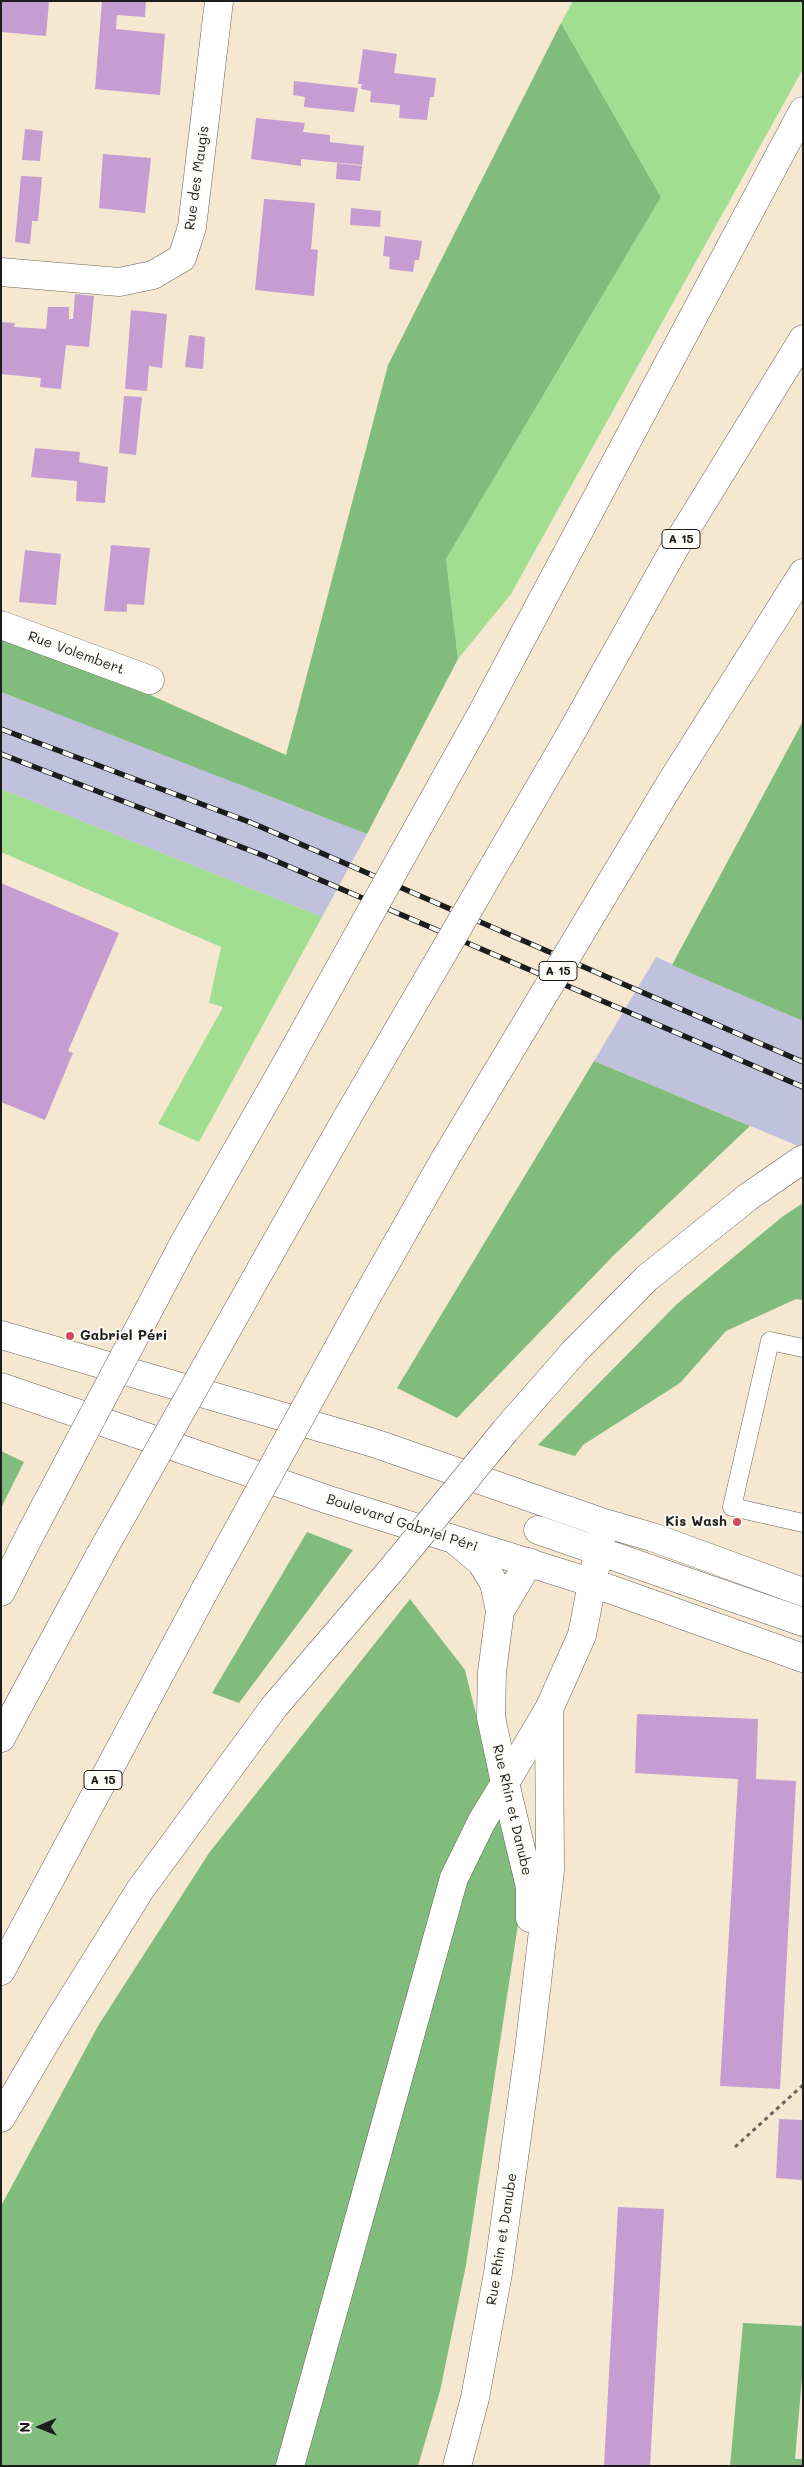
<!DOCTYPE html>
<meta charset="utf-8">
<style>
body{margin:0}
#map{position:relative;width:804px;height:2467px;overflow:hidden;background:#f6e7d1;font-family:Mali,sans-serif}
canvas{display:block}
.frame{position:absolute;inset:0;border:2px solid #1c1c1c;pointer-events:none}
.north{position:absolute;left:15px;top:2402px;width:50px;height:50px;-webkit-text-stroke:4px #fdfcf7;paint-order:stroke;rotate:269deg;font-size:14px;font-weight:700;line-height:20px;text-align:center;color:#1c1c1c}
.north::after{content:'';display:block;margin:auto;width:18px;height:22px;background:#1c1c1c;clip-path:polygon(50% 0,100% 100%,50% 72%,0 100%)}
</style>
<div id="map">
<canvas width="804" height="2467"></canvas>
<div class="frame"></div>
<div class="north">N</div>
</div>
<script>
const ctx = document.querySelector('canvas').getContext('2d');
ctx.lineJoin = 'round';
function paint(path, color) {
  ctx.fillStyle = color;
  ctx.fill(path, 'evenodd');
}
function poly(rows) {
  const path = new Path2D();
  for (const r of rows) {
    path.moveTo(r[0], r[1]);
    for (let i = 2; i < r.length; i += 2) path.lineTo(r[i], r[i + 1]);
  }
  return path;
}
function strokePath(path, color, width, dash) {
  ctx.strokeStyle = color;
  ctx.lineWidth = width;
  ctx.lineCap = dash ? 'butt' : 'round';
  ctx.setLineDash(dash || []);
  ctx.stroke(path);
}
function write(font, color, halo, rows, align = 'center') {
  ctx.font = font + ' Mali,sans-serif';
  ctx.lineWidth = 4;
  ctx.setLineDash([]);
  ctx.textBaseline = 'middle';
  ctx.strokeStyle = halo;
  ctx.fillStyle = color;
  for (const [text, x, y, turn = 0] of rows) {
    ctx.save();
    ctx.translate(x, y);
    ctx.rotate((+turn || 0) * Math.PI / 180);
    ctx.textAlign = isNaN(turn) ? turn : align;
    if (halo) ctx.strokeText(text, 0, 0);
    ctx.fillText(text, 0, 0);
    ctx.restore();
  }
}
const industrial = poly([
 [1,692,106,732,367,834,322,917,1,789],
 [656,957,803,1021,803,1148,594,1061]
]);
const green = poly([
 [573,1,803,1,803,69,511,594,458,659,446,559,661,197,561,23],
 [1,789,322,917,199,1142,158,1124,223,1007,209,1003,221,947,1,852]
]);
const forest = poly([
 [561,23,661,197,446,559,458,659,367,834,1,692,1,629,286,755,388,365],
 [803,721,803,1021,672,965],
 [594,1061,750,1126,613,1256,457,1418,397,1388],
 [803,1203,803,1300,796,1299,726,1331,680,1383,583,1445,575,1456,538,1445,677,1304,782,1217],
 [1,1451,24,1462,1,1508],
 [307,1532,353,1550,239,1703,212,1693],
 [410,1599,465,1670,522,1898,466,2265,440,2391,418,2466,1,2466,1,2206,98,2026,209,1853],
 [743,2323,803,2326,803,2366,795,2459,803,2459,803,2466,730,2466]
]);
const building = poly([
 [1,1,49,1,46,36,1,32],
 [102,1,146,1,145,17,117,15,116,29,165,34,160,95,95,89],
 [363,49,397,54,394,73,436,78,434,97,430,97,427,120,399,118,400,105,370,102,371,91,361,89,362,84,358,84],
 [294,81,358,88,354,112,304,107,305,97,293,95],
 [256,118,305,123,303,132,330,135,330,142,364,146,362,165,301,159,301,166,251,159],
 [25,129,43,131,40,161,22,160],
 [103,154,151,158,145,213,99,208],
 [337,163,362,166,360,181,336,179],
 [21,176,42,177,38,221,32,221,30,244,15,242],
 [264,199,315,203,311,249,318,250,314,296,255,290],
 [351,208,381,211,380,227,350,225],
 [385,236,422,241,419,260,415,260,413,272,389,269,390,257,383,256],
 [75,294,94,296,89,347,66,345,61,389,40,387,41,378,1,374,1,322,15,323,14,327,46,329,48,307,69,307,69,319,73,319],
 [131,310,167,314,162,368,149,366,147,391,125,389],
 [189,335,205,337,203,369,185,367],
 [124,396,142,397,136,455,119,453],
 [35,448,80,452,79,462,108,467,105,503,76,501,77,481,31,477],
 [111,545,150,548,144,605,127,604,127,612,104,611],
 [25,550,61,554,56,605,19,602],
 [1,883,119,933,68,1051,73,1053,45,1120,1,1102],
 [637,1714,758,1719,756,1779,796,1781,780,2089,720,2086,738,1779,635,1773],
 [779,2119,803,2120,803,2180,776,2178],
 [618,2207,664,2209,650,2466,604,2466]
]);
const path = poly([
 [735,2147,803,2085]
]);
const service = poly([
 [803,1348,770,1341,732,1507,803,1523]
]);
const minor = poly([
 [1,272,119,282,153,275,182,258,192,227,219,1],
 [1,625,150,680],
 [456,1541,481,1562,494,1583,500,1611,492,1672,491,1717,505,1783,530,1887,530,1918],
 [500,1611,529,1562],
 [457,2466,475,2398,498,2273,529,2050,550,1871,549,1709]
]);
const secondary = poly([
 [1,1335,374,1443,604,1523,652,1537,803,1592],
 [1,1387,329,1500,593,1583,803,1658],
 [538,1530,803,1622],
 [505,1783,549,1709,582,1635,604,1523]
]);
const motorway = poly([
 [483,711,803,111],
 [566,742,677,544,803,339],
 [670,784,803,573],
 [184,1243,276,1082],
 [261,1269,348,1116],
 [363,1303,445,1159],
 [505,1431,574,1352,647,1278,748,1197,803,1159],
 [1,1592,32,1531],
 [1,1738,100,1555],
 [1,1971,205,1590],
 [1,2118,54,2028,140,1890,274,1707,392,1569],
 [290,2466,454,1878,482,1821,505,1783]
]);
const rail = poly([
 [1,729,252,823,803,1062],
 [1,754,262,855,803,1087]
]);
const motorwayBridge = poly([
 [276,1082,483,711],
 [348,1116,566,742],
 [445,1159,670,784],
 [32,1531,184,1243],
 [100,1555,261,1269],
 [392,1569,505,1431],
 [205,1590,363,1303]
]);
const markers = [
 [70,1336,5,"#d1495b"],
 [737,1522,5,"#d1495b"]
];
const shields = [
 [681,539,38],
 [558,971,38],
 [103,1780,38]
];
const shieldNames = [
 ["A 15",681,539],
 ["A 15",558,971],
 ["A 15",103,1780]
];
const streetNames = [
 ["Rue des Maugis",197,178,-82],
 ["Rue Volembert",76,653,20],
 ["Boulevard Gabriel Péri",402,1523,18],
 ["Rue Rhin et Danube",512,1810,77],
 ["Rue Rhin et Danube",502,2239,-81]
];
const poiNames = [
 ["Gabriel Péri",80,1336],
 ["Kis Wash",727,1522,"right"]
];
paint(industrial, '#c0c2dd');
paint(green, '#a1de92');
paint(forest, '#80bd7c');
paint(building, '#c59dd2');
strokePath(service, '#68635b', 19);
strokePath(minor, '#68635b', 29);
strokePath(secondary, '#68635b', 29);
strokePath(motorway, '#68635b', 29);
strokePath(path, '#68635b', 3, [4, 4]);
strokePath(service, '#fff', 18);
strokePath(minor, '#fff', 28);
strokePath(secondary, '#fff', 28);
strokePath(motorway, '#fff', 28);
strokePath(rail, '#1c1c1c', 5.5);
strokePath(rail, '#fdfcf7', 4, [11]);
strokePath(motorwayBridge, '#68635b', 29, []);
strokePath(motorwayBridge, '#fff', 28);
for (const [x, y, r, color] of markers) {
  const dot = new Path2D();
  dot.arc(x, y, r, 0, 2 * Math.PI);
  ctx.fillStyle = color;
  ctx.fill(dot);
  strokePath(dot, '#fdfcf7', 2);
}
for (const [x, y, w] of shields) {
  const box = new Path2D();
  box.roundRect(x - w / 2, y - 9.5, w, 19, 4);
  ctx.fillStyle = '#fdfcf7';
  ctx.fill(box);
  strokePath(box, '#1c1c1c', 1);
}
write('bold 12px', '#1c1c1c', null, shieldNames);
write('14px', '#1c1c1c', '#fdfcf7', streetNames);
write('bold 14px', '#1c1c1c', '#fdfcf7', poiNames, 'left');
</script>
